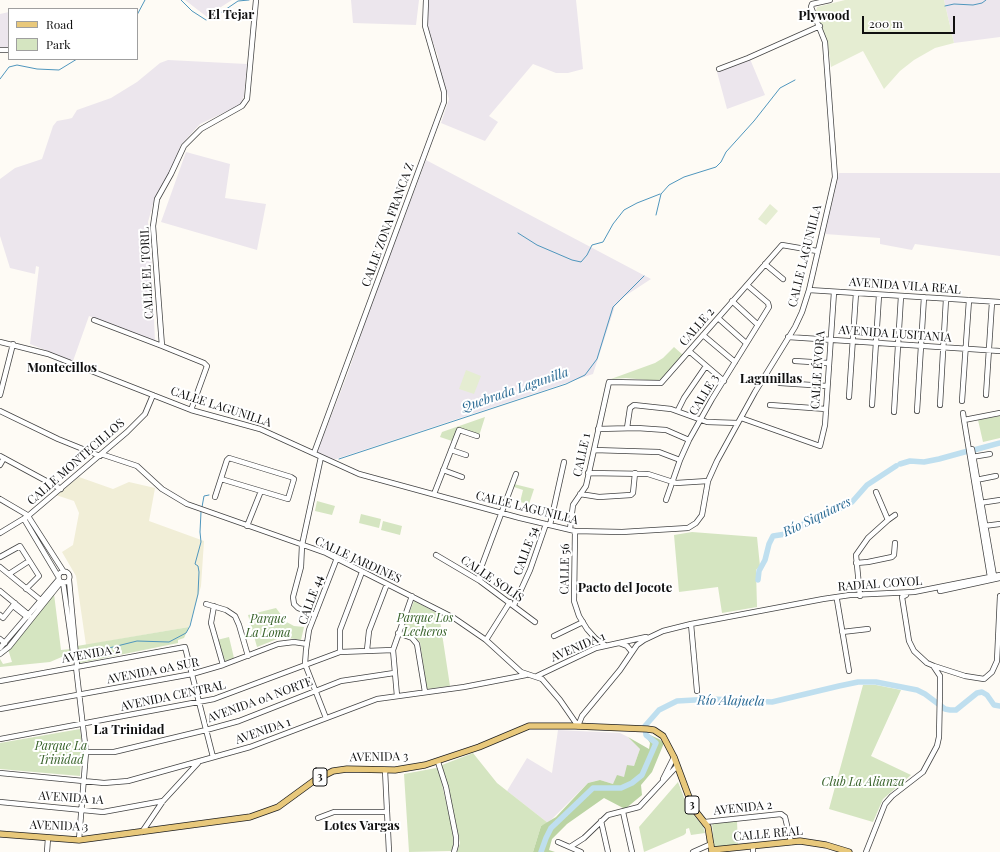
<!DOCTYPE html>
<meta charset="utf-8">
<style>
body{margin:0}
#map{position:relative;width:1000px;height:852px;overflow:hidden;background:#fefbf5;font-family:"Playfair Display",serif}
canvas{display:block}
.legend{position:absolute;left:8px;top:8px;width:130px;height:52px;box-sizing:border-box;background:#fff;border:1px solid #9f9f9f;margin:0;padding:5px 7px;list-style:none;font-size:12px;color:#101010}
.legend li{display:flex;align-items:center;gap:8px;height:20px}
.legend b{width:20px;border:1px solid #9f9f9f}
.scale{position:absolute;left:862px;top:16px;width:93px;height:18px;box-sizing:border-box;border:2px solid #101010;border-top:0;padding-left:5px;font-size:12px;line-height:14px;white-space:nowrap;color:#101010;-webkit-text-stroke:3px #fff;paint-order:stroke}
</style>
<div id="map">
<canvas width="1000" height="852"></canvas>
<ul class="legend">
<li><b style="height:5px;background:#e8c87b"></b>Road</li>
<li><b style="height:11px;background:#d5e5c1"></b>Park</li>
</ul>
<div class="scale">200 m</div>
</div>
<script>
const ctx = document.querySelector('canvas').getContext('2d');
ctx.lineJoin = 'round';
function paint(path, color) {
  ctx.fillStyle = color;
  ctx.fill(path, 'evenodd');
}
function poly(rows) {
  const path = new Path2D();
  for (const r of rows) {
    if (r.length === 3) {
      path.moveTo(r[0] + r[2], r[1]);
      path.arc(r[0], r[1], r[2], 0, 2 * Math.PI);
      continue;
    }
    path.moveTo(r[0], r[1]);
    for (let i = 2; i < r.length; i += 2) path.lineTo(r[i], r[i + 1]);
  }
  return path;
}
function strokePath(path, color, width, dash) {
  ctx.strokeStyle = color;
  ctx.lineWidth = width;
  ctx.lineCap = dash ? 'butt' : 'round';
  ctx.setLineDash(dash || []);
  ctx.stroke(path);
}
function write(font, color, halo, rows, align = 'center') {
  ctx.font = font + ' "Playfair Display",serif';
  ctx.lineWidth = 4;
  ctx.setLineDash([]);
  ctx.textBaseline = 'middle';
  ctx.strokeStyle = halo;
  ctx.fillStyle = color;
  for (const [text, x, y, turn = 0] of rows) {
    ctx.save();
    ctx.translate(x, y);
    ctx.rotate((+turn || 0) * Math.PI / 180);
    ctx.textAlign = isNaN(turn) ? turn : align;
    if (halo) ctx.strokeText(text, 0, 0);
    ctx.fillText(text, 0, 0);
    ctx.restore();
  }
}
const industrial = poly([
 [185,0,232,0,221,7,213,15,207,17],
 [351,0,419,0,416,25,353,23],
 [428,0,576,0,583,69,568,73,556,73,533,64,489,116,498,122,485,141,441,123,449,99,439,68,438,56,426,24],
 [944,0,1000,0,1000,37,954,43],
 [9,12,9,48,0,48,0,14],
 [750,59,765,95,727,109,717,72],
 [168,60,247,64,244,96,240,105,200,124,181,145,170,172,155,197,148,222,151,249,155,342,89,316,73,361,30,344,39,267,36,266,35,274,10,268,0,236,0,179,15,168,42,159,53,126,57,121,68,119,72,118,77,110,111,98,137,82,160,63],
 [186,152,230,164,225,198,266,204,257,250,161,222],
 [426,160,651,279,625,296,615,306,593,374,333,460,317,452,348,373,371,305],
 [839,173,1000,173,1000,256,915,244,912,250,880,244,880,238,825,234],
 [558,730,620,733,628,737,640,749,634,766,624,777,613,784,600,780,588,783,548,823,507,791,527,758,552,773]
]);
const farmland = poly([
 [79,477,113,489,129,482,155,488,149,521,204,541,201,586,189,627,86,645,76,576,62,552,73,545,79,513,74,501,56,495]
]);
const green = poly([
 [674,347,683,355,661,379,657,381,626,378,611,379,655,363,663,358],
 [1000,416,1000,438,983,442,978,420],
 [485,417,479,436,458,428,452,441,440,437,442,432],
 [514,484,534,489,529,504,520,502,523,490,514,487],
 [317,501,335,506,332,515,315,511],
 [361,514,381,519,379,528,359,523],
 [383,521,402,526,400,535,381,530],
 [692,532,757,537,760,566,756,570,757,607,722,613,718,587,679,592,674,535],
 [54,594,61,650,71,649,71,653,50,662,0,667,0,659,3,664,12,662,8,649],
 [414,601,439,614,450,686,427,689,420,642,415,637,402,631],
 [276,608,282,616,281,619,294,626,304,627,301,640,282,637,257,647,248,615],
 [189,627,184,638,178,640,178,643,80,663,78,662,77,646],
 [229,637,234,658,225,661,217,640],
 [863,685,876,685,901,690,871,756,911,775,883,799,873,822,829,809],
 [80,729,82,745,80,776,0,769,0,743],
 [473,753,497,783,548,823,541,826,533,852,457,852,460,843,442,765],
 [436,768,438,768,456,844,451,851,409,852,404,774],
 [678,782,689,810,703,826,705,833,691,835,689,828,686,829,686,833,684,835,644,852,639,827],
 [737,821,738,845,714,847,712,823]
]);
const forest = poly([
 [643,732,659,739,664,743,652,772,641,785,642,795,625,809,604,798,567,824,552,839,549,850,555,852,533,852,541,826,556,817,588,783,600,780,613,784,617,775,624,777,627,765,634,766,640,749,628,737,649,749,650,743]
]);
const pitch = poly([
 [845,0,944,0,954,43,935,48,914,60,900,71,884,89,863,51,831,67,828,45,816,11,817,7],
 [770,204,778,211,766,225,758,219],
 [466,370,481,376,474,394,459,389]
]);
const stream = poly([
 [181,0,192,11,206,20,213,18,238,1,249,0],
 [945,6,954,4,973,5,982,3,986,0],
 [137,15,145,0],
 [0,79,9,67,17,65,37,69,59,70,77,59],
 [656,215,661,194,669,185,684,177,716,167,721,162,726,152,754,121,780,88,795,80],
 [518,233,537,245,572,260,581,262,587,255,592,245,603,242,613,224,624,210,637,203,660,194],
 [339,459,566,384,585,375,597,359,613,307,644,276],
 [202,507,204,496,209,495],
 [82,659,93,652,137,641,169,642,186,633,190,626,198,594,199,572,198,566,195,564,201,542,200,532,201,512]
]);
const river = poly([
 [974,450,1000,443],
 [900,464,910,461,924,462,939,459,968,451],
 [758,580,759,571,765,560,769,544,773,536,786,534,792,527,801,526,811,518,831,513,852,502,867,485,896,466],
 [541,852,546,838,551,828,593,788,621,788,632,783,642,775,656,743,646,735,645,726,659,710,677,701,712,699,772,702,839,686,858,682,876,682,917,690,925,694,945,709,950,710,956,710,977,693,982,692,987,695,994,705,1000,706]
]);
const minor = poly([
 [0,50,9,50],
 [719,69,748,58,820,26],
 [765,264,783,279],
 [809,290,1000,302],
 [732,301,757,324],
 [718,318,746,343],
 [94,320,162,346],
 [703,335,735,362],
 [788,337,1000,351],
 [0,342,48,354,191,410,260,429,359,474,520,518,575,531,622,532,688,528,696,523,702,515,708,481,717,461,755,392,795,327,802,312,809,290,835,177,825,42,811,7,812,4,830,0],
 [689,351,724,381],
 [795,361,828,363],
 [780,383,827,386],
 [0,395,13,344],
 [986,395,992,302],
 [849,397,856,293],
 [962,401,969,300],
 [770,405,826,409],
 [872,405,879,295],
 [940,405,946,299],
 [191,410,207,366,204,363,162,346,153,226,157,199,171,174,184,146,201,129,242,106,247,99,256,0],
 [678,410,684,398,706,366],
 [0,411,58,439,100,456],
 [917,411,924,297],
 [894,412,901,296],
 [963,413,964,420],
 [741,418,820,446,825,425,834,292],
 [627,428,630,408,634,405,671,409,707,422,738,423],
 [598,429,637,428,666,430,689,440],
 [972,449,994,576,992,577],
 [451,450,466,455],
 [594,450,659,452,680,460],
 [314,453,444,102,444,92,425,26,426,0],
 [101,454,137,466,162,489,187,504,326,553,454,618,486,640,521,672,542,679,560,700,578,726],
 [0,456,61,489],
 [972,457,990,454],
 [0,465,4,458],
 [443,470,462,477],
 [588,473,648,474,676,483,708,481],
 [976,480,996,476],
 [876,492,888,520,895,515],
 [434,494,459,430,477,436],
 [580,494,599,497,631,495,633,493,635,473],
 [215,497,227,460,229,458,291,477,294,479,288,499,221,479],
 [0,499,29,516],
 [666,500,680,460,689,440,712,399,769,307,768,303,747,285],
 [980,503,1000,500],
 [28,516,64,572],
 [24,519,58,576],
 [550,525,564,462],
 [247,526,261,491],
 [984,526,1000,524],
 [570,529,573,505,586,486,609,382,661,383,782,245,817,251],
 [575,531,574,601,579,616,587,629,595,638,605,645],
 [0,533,28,516,127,432,145,414,153,395],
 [436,555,480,581,535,622],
 [0,557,20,546,39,576,26,589],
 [856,563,868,562,892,557,894,555,895,543],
 [0,567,43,602],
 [64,577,5.5],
 [9,574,29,561],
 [990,577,964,420,1000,413],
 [69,580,77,666],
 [480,581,479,573,516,474],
 [63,582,73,652],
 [0,591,29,615],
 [940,591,1000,578],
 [906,595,902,597,909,641,914,651,927,663,934,666,965,676,984,679,992,672,997,661,1000,596],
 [860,596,856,555,868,538,888,520],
 [837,600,849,671],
 [206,604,226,610,235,616,239,625,248,656],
 [514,605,530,570,546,524],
 [13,606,27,617],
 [214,606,211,623,223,665],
 [0,615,3,618,15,603],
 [315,615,298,608,294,604,293,597,301,567,302,545,321,457],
 [691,624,697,691],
 [842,632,868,629],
 [398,633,412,638,417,644,425,692],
 [554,636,583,622],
 [0,639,5,643],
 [486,640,510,602],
 [619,643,627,646,632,652],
 [0,648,59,579],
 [367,650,369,631,387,584],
 [340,652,340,630,362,572],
 [0,654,9,647,61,582],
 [76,667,86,752,79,840],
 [537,676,596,648,646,637],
 [0,681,185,647,213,757],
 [397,696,393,650,412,596],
 [0,709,192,674,223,665,278,644,294,642,307,644],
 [326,718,305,664,306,650,309,630,337,558],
 [578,726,582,716,620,670,637,645,644,640,663,631,691,624,823,599,850,595,914,592,1000,575],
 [0,739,214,699,340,652,393,650],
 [86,752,114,752,206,730,239,721,341,681,394,673],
 [438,762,446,787,456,837,456,845,454,852],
 [385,770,389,852],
 [0,773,104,783,128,781,250,747,377,699,464,687,526,675],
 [663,779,674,757],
 [0,802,103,812,163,801],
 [623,812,632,852],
 [318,818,334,812,387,812],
 [601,821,608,852],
 [705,822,781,814,785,817,791,842],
 [142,832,163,801,198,763],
 [558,842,581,852],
 [570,847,584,838,608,815,639,807,677,766],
 [47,852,48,838],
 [693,852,711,844],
 [753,852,753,846],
 [866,852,885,804,892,796,923,772,937,746,939,737,940,689,940,676,934,667]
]);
const major = poly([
 [0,834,79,840,250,817,278,807,315,780,333,771,347,769,395,770,425,765,479,747,529,726,575,726,647,729,654,730,663,736,674,757,693,808,708,827,712,852],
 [712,850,800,841,826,845,849,852]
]);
const shields = [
 [320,777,14],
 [692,805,14]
];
const shieldNames = [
 ["3",320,777],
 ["3",692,805]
];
const streetNames = [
 ["CALLE ZONA FRANCA Z",388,225,-70],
 ["CALLE LAGUNILLA",805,256,-76],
 ["CALLE EL TORIL",147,273,-93],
 ["AVENIDA VILA REAL",905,286,4],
 ["CALLE 2",697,327,-49],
 ["AVENIDA LUSITANIA",895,334,4],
 ["CALLE ÉVORA",818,370,-86],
 ["CALLE 3",704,395,-59],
 ["CALLE LAGUNILLA",221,407,18],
 ["CALLE 1",582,455,-78],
 ["CALLE MONTECILLOS",76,462,-41],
 ["CALLE LAGUNILLA",527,508,14],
 ["CALLE 54",526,551,-70],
 ["CALLE JARDINES",358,560,25],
 ["CALLE 56",565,569,-89],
 ["CALLE SOLÍS",492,579,34],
 ["RADIAL COYOL",880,584,-4],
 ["CALLE 44",311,600,-70],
 ["AVENIDA 1",578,647,-23],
 ["AVENIDA 2",91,654,-10],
 ["AVENIDA 0A SUR",153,671,-11],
 ["AVENIDA CENTRAL",173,696,-12],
 ["AVENIDA 0A NORTE",260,700,-20],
 ["AVENIDA 1",263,731,-19],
 ["AVENIDA 3",379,757,-1],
 ["AVENIDA 1A",71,798,4],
 ["AVENIDA 2",743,808,-6],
 ["AVENIDA 3",59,826,2],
 ["CALLE REAL",768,834,-5]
];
const parkNames = [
 ["Parque Los",425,618],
 ["Lecheros",425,632],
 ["Parque",268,619],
 ["La Loma",268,633],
 ["Parque La",61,746],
 ["Trinidad",61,760],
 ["Club La Alianza",863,782]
];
const neighbourhoodNames = [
 ["El Tejar",231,15],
 ["Plywood",824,16],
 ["Montecillos",62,368],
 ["Lagunillas",771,379],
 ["Pacto del Jocote",625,588],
 ["La Trinidad",129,730],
 ["Lotes Vargas",362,826]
];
const waterNames = [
 ["Quebrada Lagunilla",515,390,-19],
 ["Río Siquiares",817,517,-26],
 ["Río Alajuela",731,701,1]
];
paint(industrial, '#ece6ed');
paint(farmland, '#f1eed7');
paint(green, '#d5e5c1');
paint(forest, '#bbd4a3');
paint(pitch, '#e5edd2');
strokePath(stream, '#4f96bd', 1);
strokePath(river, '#bfdfef', 5.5);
strokePath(minor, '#434343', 6);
strokePath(major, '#212121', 7);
strokePath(minor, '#fff', 4.5);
strokePath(major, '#e8c87b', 5.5);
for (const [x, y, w] of shields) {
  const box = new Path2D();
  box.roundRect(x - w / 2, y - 9, w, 18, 3);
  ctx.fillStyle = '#fff';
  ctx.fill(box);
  strokePath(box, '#101010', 1);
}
write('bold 11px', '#101010', null, shieldNames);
write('12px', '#101010', '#fff', streetNames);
write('italic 12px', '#366128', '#fff', parkNames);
write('bold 13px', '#101010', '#fff', neighbourhoodNames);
write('italic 13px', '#286993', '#fff', waterNames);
</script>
